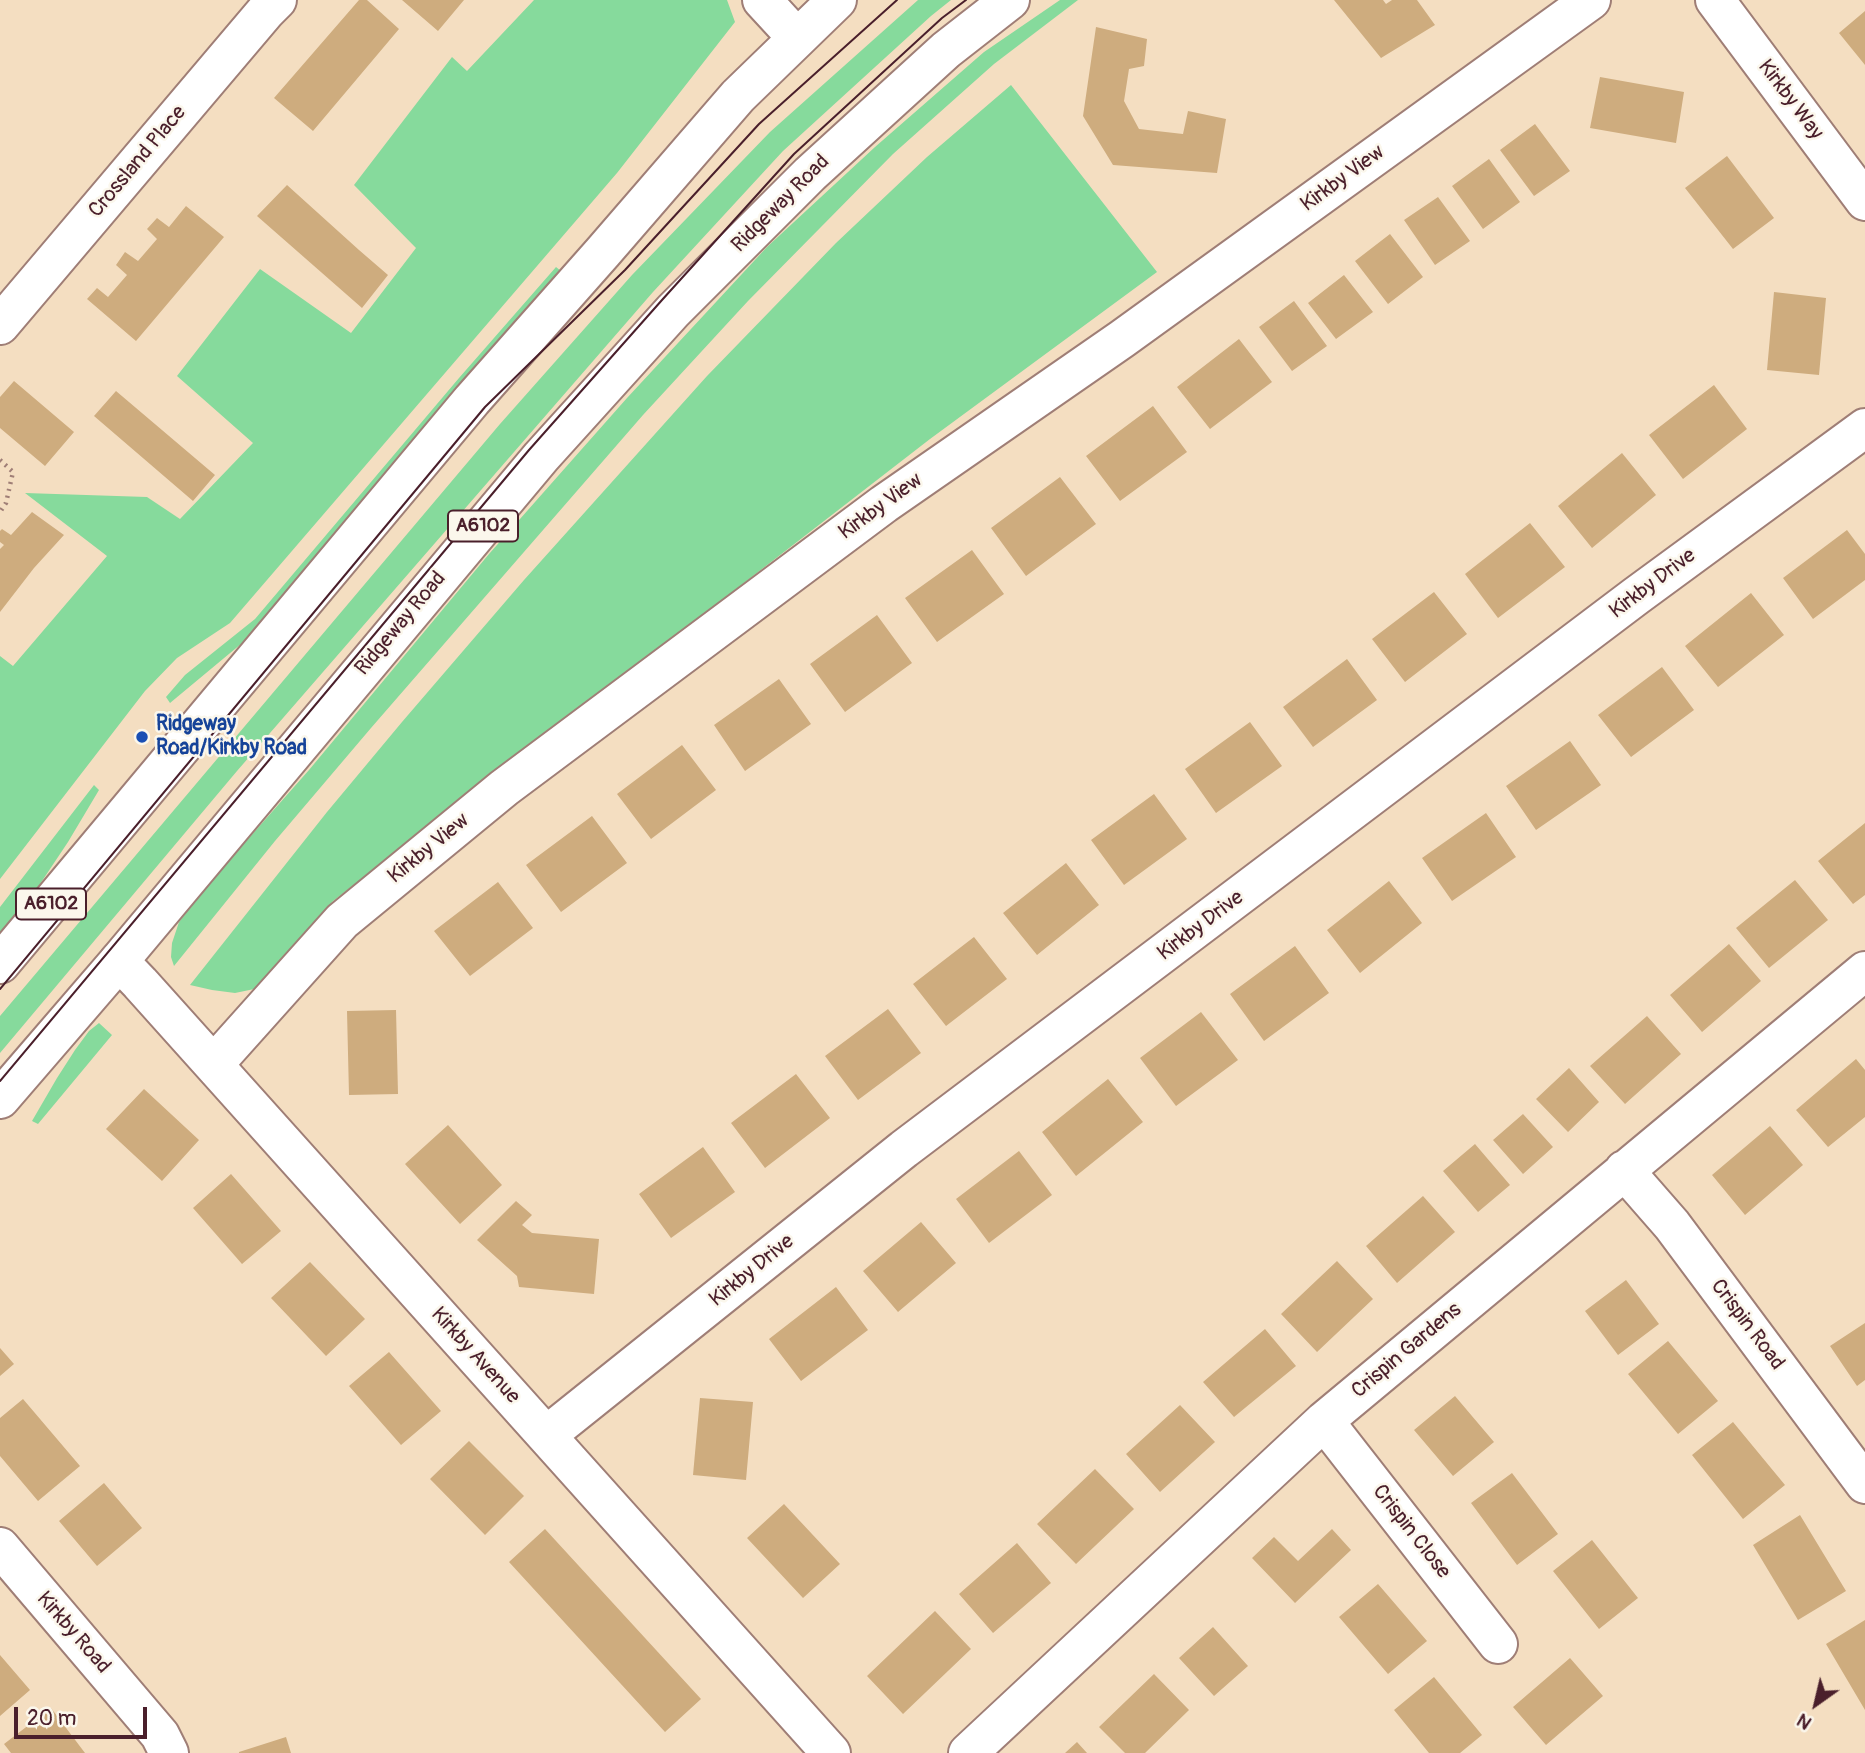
<!DOCTYPE html>
<style>
body{margin:0}
#map{position:relative;width:1865px;height:1753px;overflow:hidden;background:#f4dec1;font-family:Pangolin,sans-serif}
canvas{display:block}
.north{position:absolute;left:1781px;top:1669px;width:70px;height:70px;-webkit-text-stroke:5px #fbf7ec;paint-order:stroke;rotate:214deg;font-size:19px;font-weight:700;line-height:28px;text-align:center;color:#4a1f2b}
.north::after{content:'';display:block;margin:auto;width:24px;height:32px;background:#4a1f2b;clip-path:polygon(50% 0,100% 100%,50% 72%,0 100%)}
.scale{position:absolute;left:14px;top:1707px;width:133px;height:32px;box-sizing:border-box;border:4px solid #4a1f2b;border-top:0;padding-left:9px;font-size:21px;line-height:24px;white-space:nowrap;color:#4a1f2b;-webkit-text-stroke:5px #fbf7ec;paint-order:stroke}
</style>
<div id="map">
<canvas width="1865" height="1753"></canvas>
<div class="north">N</div>
<div class="scale">20 m</div>
</div>
<script>
const ctx = document.querySelector('canvas').getContext('2d');
ctx.lineJoin = 'round';
function paint(path, color) {
  ctx.fillStyle = color;
  ctx.fill(path, 'evenodd');
}
function poly(rows) {
  const path = new Path2D();
  for (const r of rows) {
    path.moveTo(r[0], r[1]);
    for (let i = 2; i < r.length; i += 2) path.lineTo(r[i], r[i + 1]);
  }
  return path;
}
function strokePath(path, color, width, dash) {
  ctx.strokeStyle = color;
  ctx.lineWidth = width;
  ctx.lineCap = dash ? 'butt' : 'round';
  ctx.setLineDash(dash || []);
  ctx.stroke(path);
}
function write(font, color, halo, rows, align = 'center') {
  ctx.font = font + ' Pangolin,sans-serif';
  ctx.lineWidth = 5;
  ctx.setLineDash([]);
  ctx.textBaseline = 'middle';
  ctx.strokeStyle = halo;
  ctx.fillStyle = color;
  for (const [text, x, y, turn = 0] of rows) {
    ctx.save();
    ctx.translate(x, y);
    ctx.rotate((+turn || 0) * Math.PI / 180);
    ctx.textAlign = isNaN(turn) ? turn : align;
    if (halo) ctx.strokeText(text, 0, 0);
    ctx.fillText(text, 0, 0);
    ctx.restore();
  }
}
const green = poly([
 [534,0,727,0,735,22,617,173,230,623,177,658,145,691,0,879,0,656,13,666,107,556,25,493,147,497,180,519,253,443,177,376,260,269,351,333,416,248,354,185,452,57,467,71],
 [918,0,951,0,931,16,783,151,653,292,237,771,0,1053,0,1016,500,424,632,275,770,132],
 [1060,0,1078,0,994,64,893,154,748,301,643,415,371,728,275,841,174,966,171,957,172,943,179,922,210,882,309,770,489,554,627,398,767,247,875,147,984,52],
 [1011,85,1157,272,930,439,333,901,259,988,235,993,212,990,190,985,327,812,402,722,524,580,707,376,836,243,927,157],
 [556,267,561,271,259,629,170,703,166,697,185,675,255,619,459,378],
 [94,785,99,790,68,842,30,899,0,935,0,907],
 [99,1023,112,1035,38,1124,32,1121,57,1078,75,1050,89,1031]
]);
const building = poly([
 [359,0,367,0,399,29,313,131,274,98],
 [402,0,464,0,438,31],
 [1334,0,1383,0,1386,4,1392,0,1417,0,1435,25,1381,58],
 [1865,11,1865,65,1839,33],
 [1096,27,1147,39,1144,66,1129,69,1124,101,1139,129,1183,134,1188,111,1226,119,1217,173,1113,165,1083,116],
 [1600,77,1684,92,1676,143,1590,128],
 [1535,124,1570,171,1534,196,1500,150],
 [1727,156,1774,218,1733,249,1685,188],
 [1489,159,1520,202,1483,229,1452,186],
 [287,185,359,250,388,275,362,308,257,216],
 [1438,197,1470,241,1435,265,1404,220],
 [186,206,224,237,136,341,87,299,97,288,108,297,127,275,116,265,125,252,138,261,157,239,147,229,157,218,169,227],
 [1390,234,1423,277,1388,304,1355,261],
 [1344,275,1373,312,1336,339,1308,303],
 [1774,292,1826,298,1819,375,1767,370],
 [1294,301,1327,346,1292,371,1259,327],
 [1239,339,1272,382,1210,429,1177,387],
 [14,381,74,432,45,466,0,428,0,397],
 [1714,385,1747,429,1683,479,1649,435],
 [116,391,215,475,193,501,94,416],
 [1153,406,1187,452,1120,501,1086,456],
 [1622,453,1656,495,1592,548,1558,506],
 [1060,477,1096,524,1026,576,991,528],
 [32,512,64,535,34,568,0,612,0,549,4,545,0,542,0,531,2,529,11,535],
 [1530,523,1565,567,1498,618,1465,574],
 [1847,530,1865,554,1865,580,1813,619,1783,578],
 [972,550,1004,594,937,642,905,598],
 [1434,592,1467,634,1405,682,1372,639],
 [1751,593,1784,635,1718,687,1685,646],
 [877,615,912,663,845,712,810,664],
 [1347,659,1377,700,1313,747,1283,707],
 [1662,667,1694,710,1631,757,1598,715],
 [779,679,811,724,745,771,714,725],
 [1250,722,1282,766,1216,813,1185,769],
 [1570,741,1601,785,1536,830,1506,786],
 [682,745,716,790,651,839,617,794],
 [1154,794,1187,839,1124,885,1091,840],
 [1486,813,1516,857,1452,901,1422,858],
 [592,816,627,863,561,912,526,865],
 [1865,823,1865,895,1853,904,1818,861],
 [1066,863,1099,905,1037,955,1003,913],
 [1795,880,1828,920,1769,968,1736,928],
 [1389,881,1422,923,1360,973,1327,930],
 [498,882,533,928,470,976,434,931],
 [974,937,1007,979,946,1026,913,984],
 [1729,944,1761,981,1702,1032,1670,995],
 [1295,946,1329,993,1264,1041,1230,994],
 [888,1009,921,1053,858,1100,825,1056],
 [396,1010,398,1094,349,1095,347,1011],
 [1201,1012,1238,1060,1176,1106,1140,1058],
 [1647,1016,1681,1054,1625,1104,1590,1066],
 [1856,1059,1865,1070,1865,1117,1828,1147,1796,1110],
 [1569,1068,1599,1102,1568,1132,1536,1099],
 [796,1074,830,1118,765,1168,731,1123],
 [1108,1079,1143,1122,1076,1176,1042,1132],
 [144,1089,199,1140,162,1181,106,1129],
 [1523,1114,1553,1147,1523,1174,1493,1140],
 [448,1125,502,1185,460,1224,405,1164],
 [1770,1126,1803,1165,1745,1215,1712,1175],
 [1475,1144,1510,1185,1478,1212,1443,1171],
 [703,1147,735,1192,671,1238,639,1194],
 [1019,1151,1052,1195,989,1243,956,1199],
 [231,1174,281,1231,242,1264,193,1208],
 [1423,1196,1455,1232,1397,1283,1366,1246],
 [516,1201,532,1215,522,1225,532,1233,599,1239,594,1294,519,1287,517,1276,477,1240],
 [921,1222,956,1263,898,1312,863,1271],
 [1337,1261,1373,1299,1317,1352,1281,1314],
 [310,1262,365,1319,326,1356,271,1298],
 [1626,1280,1659,1324,1618,1355,1585,1311],
 [836,1287,868,1330,801,1381,769,1339],
 [1865,1323,1865,1380,1857,1386,1830,1346],
 [1265,1329,1296,1366,1234,1417,1203,1382],
 [1668,1341,1718,1401,1678,1434,1628,1374],
 [0,1348,14,1364,0,1376],
 [389,1352,441,1411,401,1445,349,1386],
 [1455,1396,1494,1442,1453,1476,1414,1430],
 [700,1398,753,1402,746,1480,693,1475],
 [23,1399,80,1466,38,1501,0,1456,0,1418],
 [1180,1405,1215,1442,1160,1492,1126,1454],
 [1733,1422,1785,1485,1743,1519,1692,1455],
 [469,1441,524,1496,485,1535,430,1479],
 [1095,1469,1134,1509,1076,1564,1037,1524],
 [1512,1473,1558,1534,1517,1565,1471,1503],
 [104,1483,142,1528,97,1566,59,1521],
 [784,1504,840,1564,803,1598,747,1538],
 [1800,1515,1846,1591,1798,1620,1753,1545],
 [545,1529,701,1699,665,1732,509,1562],
 [1332,1529,1351,1550,1295,1603,1252,1558,1274,1537,1298,1561],
 [1592,1540,1638,1598,1599,1629,1553,1571],
 [1017,1543,1051,1583,993,1633,959,1594],
 [1378,1584,1427,1641,1388,1674,1339,1617],
 [935,1611,971,1649,903,1714,867,1676],
 [1865,1620,1865,1710,1826,1644],
 [1213,1627,1248,1666,1214,1696,1179,1658],
 [0,1655,30,1690,0,1716],
 [1570,1658,1603,1696,1546,1745,1513,1707],
 [1154,1674,1189,1710,1145,1753,1125,1753,1099,1727],
 [1434,1677,1482,1735,1460,1753,1429,1753,1394,1710],
 [51,1708,85,1753,11,1753,4,1744],
 [286,1737,291,1753,239,1753,239,1752],
 [1077,1742,1087,1753,1065,1753]
]);
const path = poly([
 [0,460,13,472,6,503,0,512]
]);
const minor = poly([
 [762,0,797,38],
 [1715,0,1865,201],
 [0,325,266,11,277,0],
 [119,961,140,983,831,1753],
 [214,1064,342,921,504,788,884,504,1122,339,1591,0],
 [1624,1170,1672,1225,1865,1484],
 [1324,1421,1498,1644],
 [547,1435,904,1149,1636,596,1865,428],
 [0,1547,160,1735,169,1753],
 [968,1753,1324,1421,1865,971]
]);
const highway = poly([
 [0,964,472,400,603,252,738,96,837,0],
 [0,1099,119,961,541,457,673,311,810,174,946,50,1010,0]
]);
const tram = poly([
 [0,989,485,407,625,270,759,124,897,0],
 [0,1081,529,450,662,300,794,154,942,18,966,0]
]);
const markers = [
 [142,737,7,"#1a4fb4"]
];
const shields = [
 [483,526,70],
 [51,904,70]
];
const shieldNames = [
 ["A6102",483,526],
 ["A6102",51,904]
];
const streetNames = [
 ["Kirkby Way",1790,100,53],
 ["Crossland Place",138,162,-50],
 ["Kirkby View",1343,179,-36],
 ["Ridgeway Road",781,204,-45],
 ["Kirkby View",881,507,-36],
 ["Kirkby Drive",1653,584,-37],
 ["Ridgeway Road",401,624,-50],
 ["Kirkby View",429,849,-39],
 ["Kirkby Drive",1201,926,-37],
 ["Kirkby Drive",752,1271,-39],
 ["Crispin Road",1747,1325,53],
 ["Crispin Gardens",1407,1351,-40],
 ["Kirkby Avenue",475,1356,48],
 ["Crispin Close",1411,1532,52],
 ["Kirkby Road",73,1633,49]
];
const transitNames = [
 ["Ridgeway",156,725],
 ["Road/Kirkby Road",156,749]
];
paint(green, '#86da9c');
paint(building, '#ceac7e');
strokePath(minor, '#9f7e76', 42);
strokePath(highway, '#9f7e76', 42);
strokePath(path, '#9f7e76', 4.5, [2, 5]);
strokePath(minor, '#fff', 38);
strokePath(highway, '#fff', 38);
strokePath(tram, '#4a1f2b', 2);
for (const [x, y, r, color] of markers) {
  const dot = new Path2D();
  dot.arc(x, y, r, 0, 2 * Math.PI);
  ctx.fillStyle = color;
  ctx.fill(dot);
  strokePath(dot, '#fbf7ec', 2.5);
}
for (const [x, y, w] of shields) {
  const box = new Path2D();
  box.roundRect(x - w / 2, y - 15.5, w, 31, 5);
  ctx.fillStyle = '#fbf7ec';
  ctx.fill(box);
  strokePath(box, '#4a1f2b', 2);
}
write('bold 19px', '#4a1f2b', null, shieldNames);
write('21px', '#4a1f2b', '#fbf7ec', streetNames);
write('bold 21px', '#164399', '#fbf7ec', transitNames, 'left');
</script>
